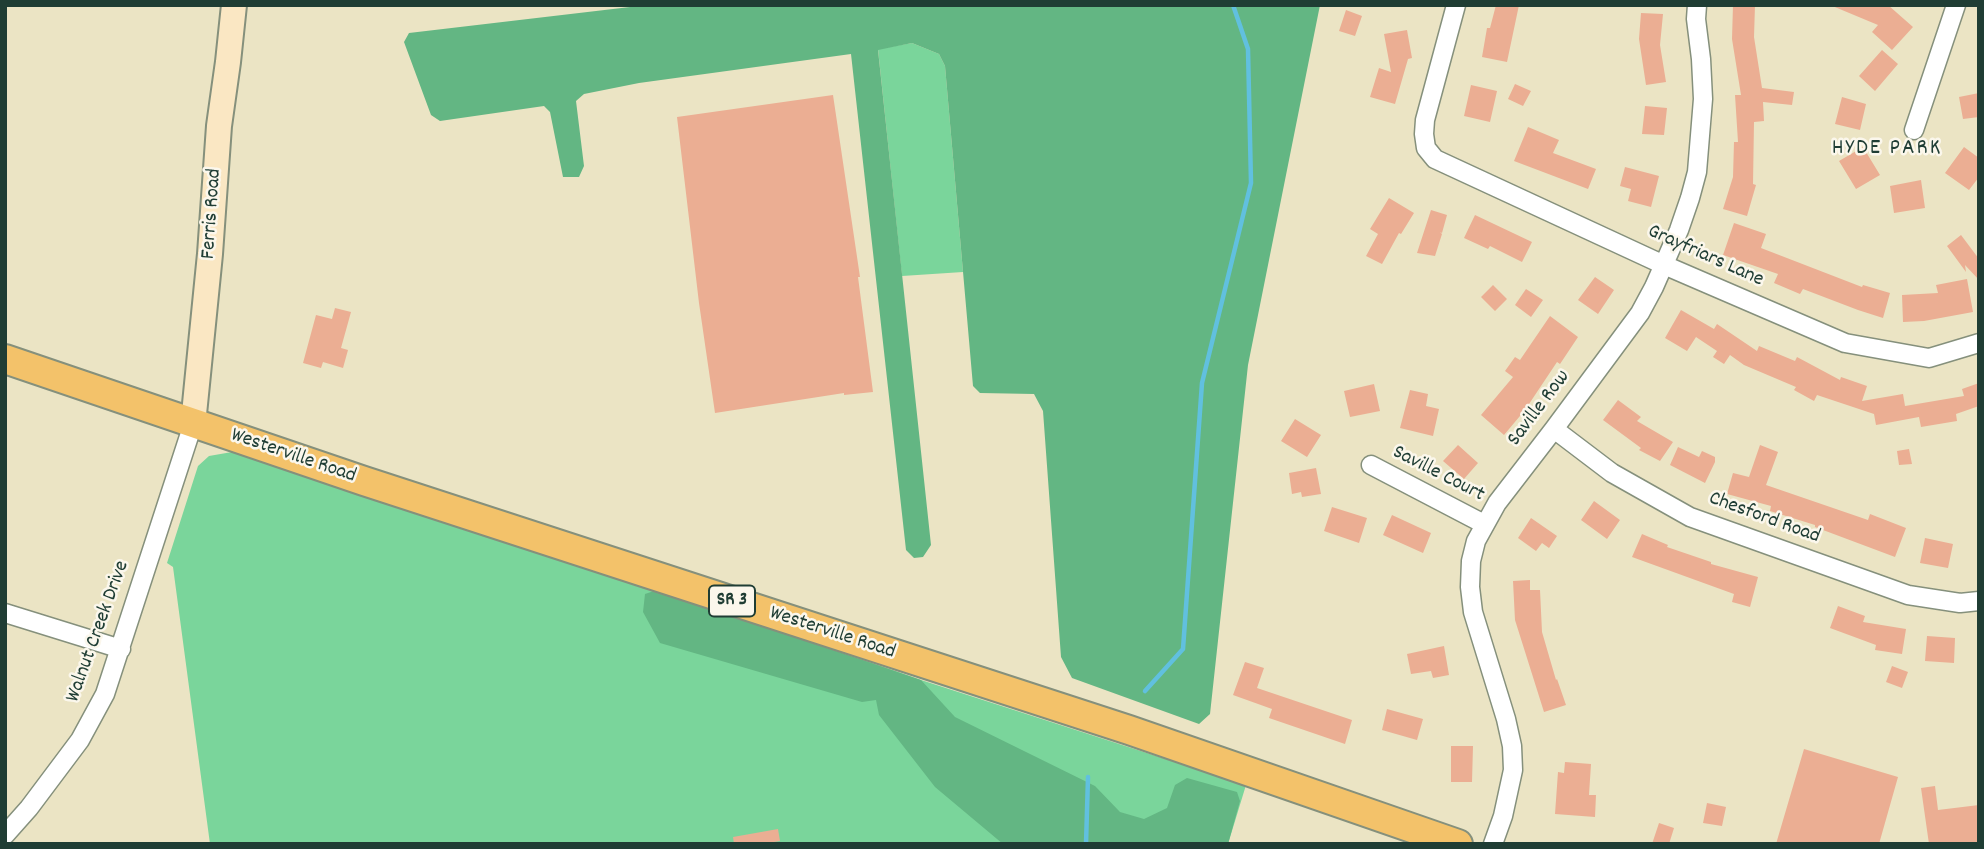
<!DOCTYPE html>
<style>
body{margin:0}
#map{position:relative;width:1984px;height:849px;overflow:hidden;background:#ebe4c4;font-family:Dekko,sans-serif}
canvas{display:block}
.frame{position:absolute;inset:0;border:7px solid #1f3d34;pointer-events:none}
</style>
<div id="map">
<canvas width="1984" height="849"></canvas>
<div class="frame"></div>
</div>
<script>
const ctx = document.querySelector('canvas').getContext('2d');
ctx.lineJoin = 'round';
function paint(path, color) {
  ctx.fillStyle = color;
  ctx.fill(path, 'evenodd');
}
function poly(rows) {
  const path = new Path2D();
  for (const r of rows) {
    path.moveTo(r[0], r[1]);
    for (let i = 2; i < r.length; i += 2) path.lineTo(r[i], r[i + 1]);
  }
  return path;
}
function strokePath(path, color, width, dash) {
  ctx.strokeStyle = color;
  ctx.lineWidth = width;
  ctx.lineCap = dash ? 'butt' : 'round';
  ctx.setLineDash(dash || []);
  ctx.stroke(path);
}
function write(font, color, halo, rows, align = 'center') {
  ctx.font = font + ' Dekko,sans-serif';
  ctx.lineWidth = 5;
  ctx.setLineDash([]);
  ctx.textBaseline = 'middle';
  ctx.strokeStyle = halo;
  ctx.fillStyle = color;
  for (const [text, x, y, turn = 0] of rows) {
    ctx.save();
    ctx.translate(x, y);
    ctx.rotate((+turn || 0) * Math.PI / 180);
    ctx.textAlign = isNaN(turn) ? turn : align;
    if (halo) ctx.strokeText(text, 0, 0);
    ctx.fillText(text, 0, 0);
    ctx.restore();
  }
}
const green = poly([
 [912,43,939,54,945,66,963,272,902,276,878,49],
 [232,452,722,610,921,680,1246,785,1228,844,210,844,173,567,167,563,198,466,209,456]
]);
const forest = poly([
 [647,5,1320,5,1248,365,1210,714,1199,724,1072,678,1061,657,1043,411,1034,394,980,393,973,386,945,66,939,54,912,43,878,50,931,545,923,557,914,558,906,550,851,54,639,83,584,94,576,101,584,166,579,177,563,177,550,112,544,106,440,121,431,115,404,42,409,33],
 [657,590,921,680,955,717,1095,786,1120,812,1144,819,1167,808,1175,785,1187,778,1237,792,1240,801,1228,844,1003,844,935,787,879,715,876,700,862,702,660,643,643,612,645,594]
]);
const stream = poly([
 [1145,691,1183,649,1202,383,1251,183,1248,49,1233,5],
 [1086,844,1088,777]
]);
const building = poly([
 [1496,5,1519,5,1507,62,1482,57,1487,28,1490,28],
 [1733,5,1755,5,1754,37,1762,88,1794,92,1792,105,1763,102,1764,121,1754,122,1753,184,1756,185,1747,216,1723,209,1733,177,1734,142,1738,142,1735,95,1741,95,1732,39],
 [1830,5,1888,5,1913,27,1892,50,1872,32,1878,25],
 [1346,10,1362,16,1355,36,1339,31],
 [1641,13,1663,14,1660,45,1666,82,1646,85,1639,39],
 [1407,30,1412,58,1408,59,1395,104,1370,97,1379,68,1391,72,1384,34],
 [1882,50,1898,64,1875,91,1859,76],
 [1515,84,1531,91,1523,106,1508,99],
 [1471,85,1497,91,1490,122,1464,116],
 [1979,93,1979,117,1963,119,1959,97],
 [833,95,860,277,858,277,873,392,844,395,844,393,715,413,699,303,677,117],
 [1842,97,1866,104,1860,130,1835,124],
 [1645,106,1667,108,1664,135,1642,134],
 [1528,127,1559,140,1553,153,1596,169,1588,189,1514,161],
 [1863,147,1880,175,1856,189,1839,161],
 [1964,147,1979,158,1979,177,1969,190,1945,173],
 [1625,167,1659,176,1651,207,1628,201,1631,189,1620,186],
 [1921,180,1925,208,1894,213,1890,186],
 [1389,198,1414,213,1401,234,1399,233,1382,264,1366,256,1378,234,1370,229],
 [1431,210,1447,215,1442,233,1440,232,1442,234,1435,256,1417,253],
 [1475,215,1532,242,1522,262,1490,246,1488,249,1464,238],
 [1734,223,1766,234,1761,248,1862,287,1863,285,1890,293,1883,318,1858,310,1803,289,1800,294,1774,283,1778,274,1723,255],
 [1961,235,1979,259,1979,280,1965,265,1966,272,1947,246],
 [1595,277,1614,290,1598,314,1578,300],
 [1967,279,1973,312,1924,321,1903,322,1902,295,1938,293,1936,285],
 [1493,285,1507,299,1495,311,1481,297],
 [1526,289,1543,300,1531,317,1515,305],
 [335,308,351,312,341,348,348,350,343,368,323,362,321,368,303,363,316,315,332,319],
 [1681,310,1714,329,1717,324,1757,351,1759,346,1795,361,1797,357,1840,380,1841,377,1867,386,1862,401,1903,394,1905,406,1964,396,1962,389,1979,383,1979,406,1956,414,1957,421,1921,427,1919,417,1876,425,1874,414,1817,395,1814,401,1794,390,1796,387,1744,365,1730,355,1724,364,1713,357,1717,351,1696,337,1687,351,1665,338],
 [1550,316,1578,337,1560,364,1557,362,1525,410,1504,435,1481,415,1513,377,1505,371,1515,357,1520,360],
 [1374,384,1380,411,1350,417,1344,391],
 [1410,390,1428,394,1426,406,1439,409,1433,436,1400,428],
 [1618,400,1641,417,1637,421,1673,442,1660,461,1639,450,1641,448,1603,420],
 [1295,419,1321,435,1307,457,1281,441],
 [1458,445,1478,463,1464,479,1443,461],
 [1760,445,1778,452,1766,485,1868,520,1870,514,1906,528,1895,557,1815,527,1815,525,1770,511,1771,506,1727,494,1733,473,1749,477],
 [1678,447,1699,457,1702,451,1715,457,1715,462,1705,483,1670,465],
 [1909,449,1912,464,1899,465,1897,451],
 [1316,468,1321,494,1302,497,1301,492,1292,494,1289,473],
 [1594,501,1620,520,1607,539,1581,520],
 [1332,507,1367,518,1359,543,1324,531],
 [1392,515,1431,533,1423,553,1383,535],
 [1531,518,1557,536,1549,548,1542,543,1536,551,1518,538],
 [1642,534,1668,545,1667,547,1711,562,1711,564,1758,577,1750,607,1732,602,1734,594,1632,557],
 [1925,538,1953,544,1948,568,1920,563],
 [1530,580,1530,590,1540,590,1542,632,1556,680,1557,679,1566,705,1544,712,1515,620,1513,581],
 [1838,606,1865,616,1863,622,1906,629,1902,654,1875,650,1876,645,1830,628],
 [1927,636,1955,638,1954,663,1925,661],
 [1444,646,1449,675,1433,678,1431,671,1411,674,1407,654],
 [1245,662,1264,668,1257,688,1352,720,1345,744,1269,718,1272,709,1233,695],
 [1892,666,1908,672,1902,688,1886,682],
 [1387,709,1423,719,1417,740,1382,730],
 [1451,746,1473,746,1472,782,1451,782],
 [1804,749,1898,777,1879,844,1776,844],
 [1565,762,1591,764,1589,795,1596,795,1595,817,1555,814,1558,772,1564,773],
 [1935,786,1938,810,1979,805,1979,844,1929,844,1921,788],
 [1707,803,1726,807,1722,826,1703,823],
 [1659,823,1674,828,1669,844,1652,844],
 [778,829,780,841,762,844,734,844,733,837]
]);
const street = poly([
 [1456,5,1425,120,1424,134,1426,148,1435,159,1664,265,1845,343,1929,358,1979,343],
 [1914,130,1956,5],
 [1554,429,1612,473,1690,517,1908,595,1960,603,1979,601],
 [1371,465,1484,524],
 [5,613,121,649],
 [5,835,29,808,80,740,105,694,193,424],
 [1493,844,1503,816,1513,770,1512,746,1506,719,1473,612,1470,587,1471,561,1476,541,1497,503,1554,429,1640,313,1654,287,1679,230,1690,198,1697,172,1703,99,1701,59,1696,19,1697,5]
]);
const secondary = poly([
 [193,424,210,254,219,126,228,62,234,5]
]);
const primary = poly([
 [5,359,364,481,1129,730,1458,844]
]);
const shields = [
 [732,601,46]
];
const shieldNames = [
 ["SR 3",732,601]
];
const streetNames = [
 ["Ferris Road",213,214,-86],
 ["Grayfriars Lane",1705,257,24],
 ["Saville Row",1540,409,-53],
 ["Westerville Road",293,457,19],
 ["Saville Court",1438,475,27],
 ["Chesford Road",1764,519,20],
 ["Walnut Creek Drive",99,632,-70],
 ["Westerville Road",832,634,18]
];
const neighbourhoodNames = [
 ["HYDE PARK",1887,150]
];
paint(green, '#7ad59b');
paint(forest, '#63b683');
strokePath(stream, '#61c0df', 4.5);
paint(building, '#ebae93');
strokePath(street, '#85907c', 21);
strokePath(secondary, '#85907c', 28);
strokePath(primary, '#85907c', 32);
strokePath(street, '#fff', 18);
strokePath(secondary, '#fae7c3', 24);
strokePath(primary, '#f3c26a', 28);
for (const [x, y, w] of shields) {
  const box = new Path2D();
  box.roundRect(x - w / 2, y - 15.5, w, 31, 5);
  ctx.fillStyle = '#fbf7ec';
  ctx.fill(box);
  strokePath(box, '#1f3d34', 2);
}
write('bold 19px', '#1f3d34', null, shieldNames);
write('21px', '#1f3d34', '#fbf7ec', streetNames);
ctx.letterSpacing = '2px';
write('23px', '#1f3d34', '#fbf7ec', neighbourhoodNames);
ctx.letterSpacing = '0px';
</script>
